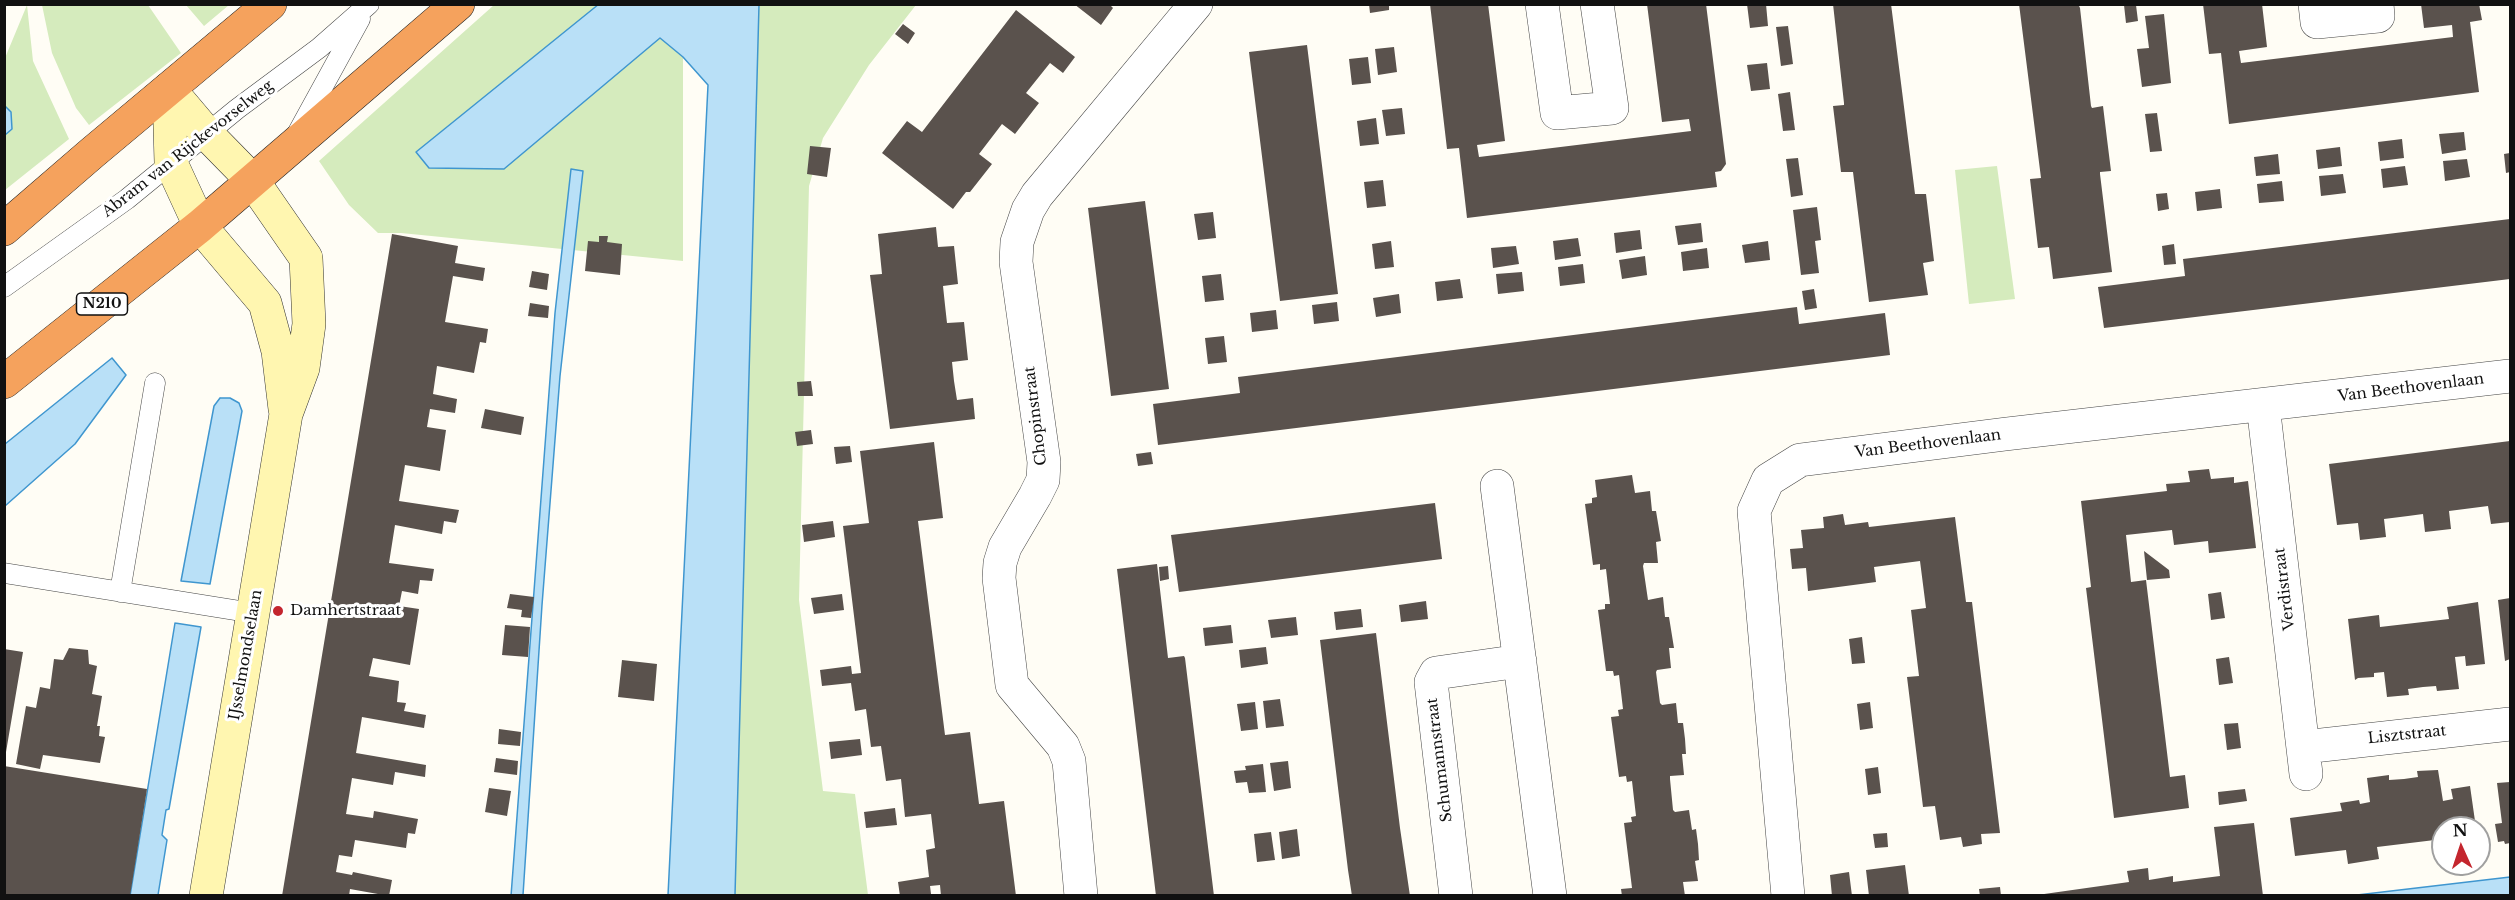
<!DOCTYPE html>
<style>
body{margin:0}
#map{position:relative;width:2515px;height:900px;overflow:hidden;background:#fffdf5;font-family:"Libre Baskerville",serif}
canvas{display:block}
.frame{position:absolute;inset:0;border:6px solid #111;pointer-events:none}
.north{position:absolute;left:2431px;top:816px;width:60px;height:60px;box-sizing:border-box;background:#fff;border:2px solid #a0a0a0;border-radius:50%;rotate:357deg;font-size:16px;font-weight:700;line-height:24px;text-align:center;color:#111}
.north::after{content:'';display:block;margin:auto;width:21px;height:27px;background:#c4262e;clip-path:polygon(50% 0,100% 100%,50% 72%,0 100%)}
</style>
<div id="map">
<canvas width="2515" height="900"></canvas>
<div class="frame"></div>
<div class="north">N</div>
</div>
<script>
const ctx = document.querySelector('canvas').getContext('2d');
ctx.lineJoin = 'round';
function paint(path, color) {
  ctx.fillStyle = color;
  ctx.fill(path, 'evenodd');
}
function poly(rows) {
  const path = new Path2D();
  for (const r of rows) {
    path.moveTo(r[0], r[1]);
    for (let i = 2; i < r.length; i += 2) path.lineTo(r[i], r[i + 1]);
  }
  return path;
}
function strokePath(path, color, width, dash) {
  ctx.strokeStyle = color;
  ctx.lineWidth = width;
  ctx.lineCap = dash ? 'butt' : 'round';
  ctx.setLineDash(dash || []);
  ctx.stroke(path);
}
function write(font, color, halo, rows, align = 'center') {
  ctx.font = font + ' "Libre Baskerville",serif';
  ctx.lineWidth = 6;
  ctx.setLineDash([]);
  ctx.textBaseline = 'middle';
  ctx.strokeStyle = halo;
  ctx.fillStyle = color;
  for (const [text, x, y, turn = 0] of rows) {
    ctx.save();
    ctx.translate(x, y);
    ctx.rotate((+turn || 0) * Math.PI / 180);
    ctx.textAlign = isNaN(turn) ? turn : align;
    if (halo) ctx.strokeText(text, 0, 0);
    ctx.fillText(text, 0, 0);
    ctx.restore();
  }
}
const green = poly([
 [27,5,33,61,69,139,5,190,4,135,12,129,11,112,5,106,5,58],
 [42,5,148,5,181,53,89,125,76,108,52,53],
 [186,5,229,5,204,26],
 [494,5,599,5,416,152,429,168,624,66,660,38,683,57,683,261,401,233,378,233,349,205,319,161],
 [759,5,916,5,869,65,823,138,809,186,799,600,823,791,855,794,868,895,735,896],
 [1997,166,2015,299,1969,304,1955,170]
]);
const water = poly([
 [599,4,759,5,735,895,668,895,708,85,683,57,660,38,504,169,429,168,416,152,599,4],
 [5,106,11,112,12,129,5,135,5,106],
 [571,169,583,171,560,376,542,605,523,895,511,896,555,313,571,169],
 [112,358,126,375,75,444,5,506,5,444,112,358],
 [220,398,230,398,239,403,242,411,210,584,181,581,214,406,220,398],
 [175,623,201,627,169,809,166,810,162,835,167,840,158,895,130,896,175,623],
 [2510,877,2510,895,2357,895,2510,877]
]);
const building = poly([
 [1074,4,1109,4,1113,8,1101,25],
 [1369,4,1389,4,1389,10,1370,13],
 [1430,4,1488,4,1505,141,1477,145,1479,157,1691,131,1689,119,1662,122,1647,4,1706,4,1726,164,1721,171,1715,172,1717,187,1467,218,1459,148,1447,149],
 [1747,4,1766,4,1768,26,1750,28],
 [1833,4,1891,4,1915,194,1926,194,1934,261,1923,263,1928,295,1869,302,1853,172,1841,172,1833,106,1844,105,1844,103],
 [2019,4,2078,4,2080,8,2091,106,2092,108,2103,106,2107,139,2111,171,2100,172,2100,174,2112,272,2053,279,2049,247,2038,248,2030,179,2041,178],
 [2203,4,2262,4,2267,47,2239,51,2241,63,2453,37,2452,25,2424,28,2421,4,2479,4,2482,20,2470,22,2479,92,2229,124,2221,53,2209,54],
 [2124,5,2136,5,2138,21,2126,23],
 [1016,10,1075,57,1063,73,1050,63,1026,93,1039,103,1015,134,1002,124,979,154,992,164,970,192,966,192,953,209,882,153,907,121,922,132],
 [2164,14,2171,83,2142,87,2137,49,2149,48,2145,16],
 [903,24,915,33,908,44,895,34],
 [1788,26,1793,64,1781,66,1776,27],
 [1307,45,1338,294,1280,301,1249,52],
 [1394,47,1397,72,1378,75,1375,49],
 [1368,57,1371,83,1352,85,1349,59],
 [1767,63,1770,89,1751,91,1747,65],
 [1790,92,1795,130,1783,131,1778,94],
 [1402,108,1405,134,1386,136,1382,110],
 [2157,113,2162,151,2150,152,2145,114],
 [1376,118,1379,144,1360,146,1357,121],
 [2464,132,2466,150,2442,154,2439,134],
 [2402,139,2404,158,2380,161,2378,142],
 [810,146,831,148,827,177,807,174],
 [2340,147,2342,166,2318,169,2316,150],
 [2510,153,2510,172,2506,173,2504,154],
 [2278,154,2280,174,2256,176,2254,157],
 [1798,158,1803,195,1791,197,1786,159],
 [2467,159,2470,177,2445,181,2443,161],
 [2405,166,2408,185,2383,188,2381,169],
 [2343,174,2346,193,2321,196,2319,176],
 [1383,180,1386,206,1367,208,1364,182],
 [2282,181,2284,201,2259,203,2257,184],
 [2220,189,2222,208,2197,211,2195,192],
 [2167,193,2169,209,2158,211,2156,194],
 [1145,201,1169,389,1111,396,1088,208],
 [1817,207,1821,240,1815,241,1819,273,1801,275,1793,210],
 [1213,212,1216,238,1198,240,1194,214],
 [2510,219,2510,279,2104,328,2098,287,2185,276,2183,259],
 [1701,223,1703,242,1678,245,1675,226],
 [936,227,938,247,954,246,958,284,943,286,945,305,947,323,964,322,968,360,952,362,954,381,957,400,973,398,975,419,890,429,870,275,882,274,878,234],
 [1640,230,1642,249,1616,253,1614,233],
 [392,234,458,246,455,263,485,268,483,281,453,276,445,322,488,329,486,343,480,342,474,373,437,366,433,394,457,399,455,413,430,409,427,427,446,430,440,471,405,465,399,501,459,510,456,523,444,521,442,534,395,525,389,563,434,569,432,581,420,580,418,594,402,591,399,606,419,609,410,665,373,658,369,676,399,681,397,702,406,703,404,711,426,715,424,728,362,717,356,753,426,765,425,777,395,772,393,785,352,778,346,814,373,818,374,811,418,819,415,834,408,833,406,848,355,840,352,857,339,855,336,872,352,875,353,872,392,880,389,896,350,889,349,896,282,896],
 [599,236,608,236,607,242,622,244,620,275,585,271,588,241,599,242],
 [1578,238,1581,256,1555,260,1553,241],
 [1391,241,1394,267,1375,269,1372,244],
 [1768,241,1770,260,1745,263,1742,245],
 [2174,244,2176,264,2164,265,2162,246],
 [1516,246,1519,264,1493,268,1491,248],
 [1707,248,1709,268,1683,271,1681,252],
 [1645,256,1647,275,1622,279,1619,260],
 [1583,264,1585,283,1560,286,1558,267],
 [532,271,549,274,547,290,529,287],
 [1522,272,1524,291,1498,294,1496,274],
 [1221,274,1224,300,1205,302,1202,276],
 [1460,279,1463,298,1437,301,1435,282],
 [1814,289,1817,308,1805,310,1802,291],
 [1399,294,1401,313,1376,317,1373,298],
 [1337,302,1339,321,1314,324,1312,305],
 [530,303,549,306,548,318,528,316],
 [1797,307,1799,324,1885,313,1890,355,1158,445,1153,404,1240,393,1238,377],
 [1276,310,1278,329,1252,332,1250,313],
 [1224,336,1227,362,1208,364,1205,338],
 [811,381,813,396,798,396,797,382],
 [485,409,524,417,521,435,481,428],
 [811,430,813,444,797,446,795,432],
 [2510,441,2510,522,2491,524,2488,506,2449,511,2451,529,2425,532,2423,514,2408,516,2384,519,2386,537,2360,540,2358,523,2337,525,2329,464],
 [934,442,943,518,918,521,945,735,970,732,979,804,1004,801,1016,896,941,896,940,885,930,886,931,894,900,896,898,882,929,877,926,850,935,848,931,814,905,817,901,779,886,781,881,746,871,747,866,709,855,711,851,683,822,686,820,670,851,666,852,674,861,673,843,526,869,523,860,451],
 [850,446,852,462,836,464,834,447],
 [1151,452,1153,464,1138,466,1136,454],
 [2209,469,2211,479,2234,477,2234,483,2248,481,2256,548,2209,553,2208,541,2174,545,2172,530,2126,535,2131,582,2146,580,2170,777,2185,775,2189,808,2114,818,2086,588,2091,587,2081,501,2167,491,2166,484,2190,482,2188,471],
 [1632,475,1635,493,1650,491,1652,511,1656,511,1661,541,1656,542,1658,563,1644,563,1643,566,1648,600,1663,597,1665,617,1669,617,1674,648,1669,648,1671,668,1657,670,1656,672,1660,703,1662,705,1676,703,1678,723,1683,723,1685,739,1686,754,1682,754,1684,775,1670,776,1670,779,1673,810,1675,812,1689,810,1692,830,1696,829,1698,844,1699,860,1695,861,1698,881,1683,882,1685,896,1622,896,1621,889,1632,888,1624,823,1632,822,1631,817,1636,816,1632,781,1627,782,1626,776,1619,777,1611,717,1619,716,1618,710,1623,709,1619,675,1614,676,1613,671,1606,671,1598,610,1605,609,1605,604,1610,604,1606,569,1600,570,1600,564,1593,565,1585,504,1592,503,1592,498,1597,497,1595,480],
 [1435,503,1442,559,1179,592,1171,535],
 [1843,514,1845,525,1868,522,1869,527,1955,517,1966,602,1972,602,2000,833,1981,834,1982,844,1963,847,1961,837,1940,840,1935,806,1923,807,1907,677,1919,676,1911,610,1926,608,1920,561,1874,567,1876,582,1808,591,1806,568,1792,569,1790,549,1803,548,1801,530,1824,528,1823,517],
 [833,521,835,537,804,542,802,525],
 [2144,551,2169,570,2170,578,2147,580],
 [1157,564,1168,658,1184,656,1185,658,1214,896,1156,896,1117,569],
 [1168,566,1169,579,1160,581,1159,567],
 [2221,592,2225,618,2211,620,2208,594],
 [510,594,534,597,531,618,521,617,522,610,507,608],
 [842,594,844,610,814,614,811,598],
 [2510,598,2510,659,2505,661,2498,600],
 [1426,601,1428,619,1401,622,1399,605],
 [2478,602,2485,664,2466,666,2465,656,2455,657,2459,689,2437,691,2436,686,2423,687,2408,689,2409,695,2387,697,2384,672,2374,673,2374,677,2358,678,2355,680,2348,619,2379,615,2380,627,2449,619,2447,607],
 [1361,609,1363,627,1336,630,1334,612],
 [1296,617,1298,635,1271,638,1268,620],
 [505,625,530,627,528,657,502,655],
 [1231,625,1233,643,1205,646,1203,628],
 [1376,633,1400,828,1410,896,1352,896,1348,870,1320,640],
 [1862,637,1865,663,1852,664,1849,639],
 [1266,647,1268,664,1241,668,1239,650],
 [69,648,88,650,89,664,97,666,92,694,102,696,97,726,100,726,99,736,105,737,100,763,43,755,40,769,16,764,26,706,36,708,40,687,50,689,54,659,63,660],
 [4,649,23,652,6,752,4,752],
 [2229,657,2233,683,2219,685,2216,659],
 [622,660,657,664,654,701,618,697],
 [1280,699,1284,726,1266,728,1263,701],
 [1255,702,1258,729,1241,731,1237,704],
 [1870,702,1873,728,1860,730,1857,704],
 [2238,723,2241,748,2227,750,2224,724],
 [499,729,521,732,520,746,498,744],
 [860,739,862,755,831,759,829,742],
 [496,758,518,761,517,775,494,772],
 [1288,761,1291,788,1274,791,1270,763],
 [1263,764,1266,792,1249,793,1247,782,1236,783,1234,771,1246,770,1245,766],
 [4,766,147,789,130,896,4,896],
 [1878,767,1881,793,1868,795,1865,769],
 [2438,770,2443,801,2453,799,2451,789,2470,786,2476,828,2443,828,2443,839,2377,847,2379,859,2348,864,2346,850,2295,856,2290,818,2342,811,2340,803,2359,800,2360,804,2370,802,2367,778,2389,775,2389,780,2404,779,2418,777,2417,771],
 [2510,782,2510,843,2505,844,2504,841,2498,842,2495,824,2502,823,2497,783],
 [489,788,511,791,507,816,485,812],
 [2245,789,2247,801,2219,805,2218,792],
 [895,808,897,825,866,828,864,812],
 [2254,823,2263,896,2030,896,2129,882,2127,871,2148,868,2149,880,2173,876,2173,882,2220,876,2214,827],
 [1297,829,1300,856,1282,859,1279,832],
 [1271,832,1275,860,1257,862,1254,834],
 [1887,833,1888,847,1875,848,1873,834],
 [1905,865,1909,896,1869,896,1866,870],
 [1849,872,1852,896,1832,896,1830,875],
 [2000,887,2001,896,1980,896,1979,889]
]);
const lane = poly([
 [298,132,360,19],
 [4,287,127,199,237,109,319,48,369,4],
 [4,573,253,613],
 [120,592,155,383]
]);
const street = poly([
 [1542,4,1557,113,1612,108,1597,4],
 [2315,4,2317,22,2378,16,2377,4],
 [2263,405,2306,774],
 [1497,486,1550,896],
 [2304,747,2510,724],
 [1081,896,1069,761,1063,746,1012,685,999,578,1000,563,1005,547,1035,496,1043,480,1044,462,1016,262,1017,242,1028,210,1037,195,1196,4],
 [1456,896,1431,682,1436,673,1520,661],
 [1788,896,1754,511,1768,480,1800,460,2006,434,2510,376]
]);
const secondary = poly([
 [169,89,207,134,252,180,306,258,309,324,303,368,286,414,206,896],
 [169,89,171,163,200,226,265,303,278,351,285,409]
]);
const highway = poly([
 [4,229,92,153,270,4],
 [4,382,200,226,458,4]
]);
const markers = [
 [278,611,6,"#c4262e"]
];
const shields = [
 [102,304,51]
];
const shieldNames = [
 ["N210",102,304]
];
const streetNames = [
 ["Abram van Rijckevorselweg",188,149,-38],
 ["Van Beethovenlaan",2411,388,-7],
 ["Chopinstraat",1036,416,-97],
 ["Van Beethovenlaan",1928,444,-7],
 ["Verdistraat",2285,589,-97],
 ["IJsselmondselaan",246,655,-80],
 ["Lisztstraat",2407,735,-6],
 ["Schumannstraat",1440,760,-97]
];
const poiNames = [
 ["Damhertstraat",290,611]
];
paint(green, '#d5ebbd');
paint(water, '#b9e0f7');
strokePath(water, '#3f96cf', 1.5);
paint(building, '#5a524d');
strokePath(lane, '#444', 21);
strokePath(street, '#444', 34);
strokePath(secondary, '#333', 34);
strokePath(highway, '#222', 34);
strokePath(lane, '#fff', 20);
strokePath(street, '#fff', 33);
strokePath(secondary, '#fff6b0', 33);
strokePath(highway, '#f5a25d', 33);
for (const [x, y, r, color] of markers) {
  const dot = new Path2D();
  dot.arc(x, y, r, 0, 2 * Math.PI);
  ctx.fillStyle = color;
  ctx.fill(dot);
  strokePath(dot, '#fff', 2);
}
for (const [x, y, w] of shields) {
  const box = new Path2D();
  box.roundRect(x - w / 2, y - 11, w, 22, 4.5);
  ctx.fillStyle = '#fff';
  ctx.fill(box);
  strokePath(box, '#111', 1.5);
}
write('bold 14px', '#111', null, shieldNames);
write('15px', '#111', '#fff', streetNames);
write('15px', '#111', '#fff', poiNames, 'left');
</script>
